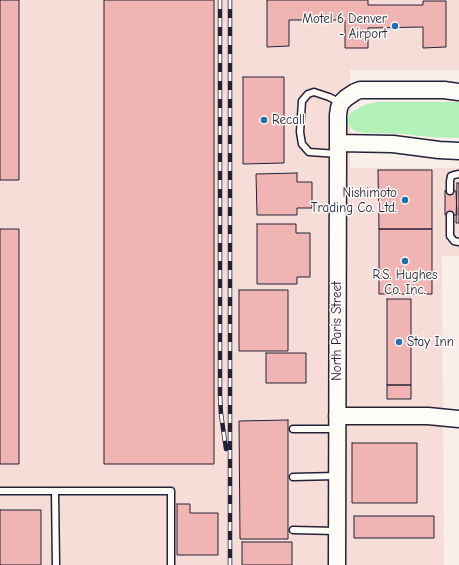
<!DOCTYPE html>
<style>
body{margin:0}
canvas{display:block;background:#faeee9}
</style>
<canvas width="459" height="565"></canvas>
<script>
const ctx = document.querySelector('canvas').getContext('2d');
ctx.lineJoin = 'round';
function paint(path, color) {
  ctx.fillStyle = color;
  ctx.fill(path, 'evenodd');
}
function poly(rows) {
  const path = new Path2D();
  for (const r of rows) {
    path.moveTo(r[0], r[1]);
    for (let i = 2; i < r.length; i += 2) path.lineTo(r[i], r[i + 1]);
  }
  return path;
}
function strokePath(path, color, width, dash) {
  ctx.strokeStyle = color;
  ctx.lineWidth = width;
  ctx.lineCap = dash ? 'butt' : 'round';
  ctx.setLineDash(dash || []);
  ctx.stroke(path);
}
function write(font, color, halo, rows, align = 'center') {
  ctx.font = font + ' "Comic Neue",sans-serif';
  ctx.lineWidth = 3;
  ctx.setLineDash([]);
  ctx.textBaseline = 'middle';
  ctx.strokeStyle = halo;
  ctx.fillStyle = color;
  for (const [text, x, y, turn = 0] of rows) {
    ctx.save();
    ctx.translate(x, y);
    ctx.rotate((+turn || 0) * Math.PI / 180);
    ctx.textAlign = isNaN(turn) ? turn : align;
    if (halo) ctx.strokeText(text, 0, 0);
    ctx.fillText(text, 0, 0);
    ctx.restore();
  }
}
const built = poly([
 [0,0,459,0,459,70,350,70,350,168,459,168,459,256,442,256,444,565,0,565]
]);
const green = poly([
 [377,102,459,102,459,138,430,137,403,134,364,133,355,131,351,128,348,124,348,119,350,113,364,105]
]);
const building = poly([
 [0,0,19,0,19,180,0,180,0,0],
 [104,0,214,0,214,464,104,464,104,0],
 [267,0,368,0,368,5,423,5,423,1,446,1,446,47,423,48,423,27,368,28,368,48,345,48,345,20,289,20,289,46,267,47,267,0],
 [243,77,284,77,284,163,243,164,243,77],
 [378,170,432,170,432,229,379,229,378,170],
 [297,173,297,182,312,182,312,208,297,208,297,215,257,215,256,174,297,173],
 [457,183,459,183,459,223,456,223,457,183],
 [445,191,456,191,457,215,445,215,445,191],
 [257,224,296,224,296,233,310,233,310,277,297,277,297,284,257,284,257,224],
 [0,229,19,229,19,464,0,464,0,229],
 [379,229,432,229,432,294,379,294,379,229],
 [239,290,288,290,288,351,239,351,239,290],
 [387,299,411,299,411,385,387,385,387,299],
 [266,353,306,353,306,383,266,383,266,353],
 [387,385,411,385,411,399,387,399,387,385],
 [288,420,288,539,240,539,239,421,288,420],
 [352,443,417,443,417,503,352,503,352,443],
 [177,504,190,504,190,513,218,513,218,555,177,555,177,504],
 [0,510,41,510,41,565,0,565,0,510],
 [354,516,434,516,434,538,354,538,354,516],
 [242,542,292,542,292,565,242,565,242,542]
]);
const service = poly([
 [338,154,309,152,302,144,300,132,302,101,308,94,314,92,329,97,341,103],
 [450,191,450,181,451,176,454,175,459,174],
 [450,215,450,236,454,241,459,242],
 [293,429,337,429],
 [293,477,336,476],
 [0,491,55,491,56,565],
 [55,491,171,491,171,565],
 [293,530,336,531]
]);
const tertiary = poly([
 [338,143,393,144,439,150,459,151],
 [337,416,428,416,459,419],
 [337,565,338,143,338,115,339,108,341,103,346,98,355,92,360,90,444,90,459,92]
]);
const rail = poly([
 [220,0,220,396,221,414,226,449],
 [230,0,230,565]
]);
const markers = [
 [395,26,4,"#1f6fb2"],
 [264,120,4,"#1f6fb2"],
 [405,200,4,"#1f6fb2"],
 [405,261,4,"#1f6fb2"],
 [399,342,4,"#1f6fb2"]
];
const poiNames = [
 ["Motel 6 Denver",387,19],
 ["- Airport",387,34],
 ["Recall",272,120,"left"],
 ["Nishimoto",397,193],
 ["Trading Co. Ltd.",397,208],
 ["R.S. Hughes",405,275,"center"],
 ["Co. Inc.",405,290,"center"],
 ["Stay Inn",407,342,"left"]
];
const streetNames = [
 ["North Paris Street",337,331,-90]
];
paint(built, '#f7ddd8');
paint(green, '#b2f1b8');
paint(building, '#f0b4b2');
strokePath(building, '#22223b', 1);
strokePath(service, '#22223b', 9);
strokePath(tertiary, '#22223b', 19);
strokePath(service, '#fdfcf7', 6);
strokePath(tertiary, '#fdfcf7', 16);
strokePath(rail, '#22223b', 4.5);
strokePath(rail, '#fdfcf7', 3, [9]);
for (const [x, y, r, color] of markers) {
  const dot = new Path2D();
  dot.arc(x, y, r, 0, 2 * Math.PI);
  ctx.fillStyle = color;
  ctx.fill(dot);
  strokePath(dot, '#fdfcf7', 1.5);
}
write('13px', '#22223b', '#fdfcf7', poiNames, 'right');
write('13px', '#22223b', '#fdfcf7', streetNames);
</script>
